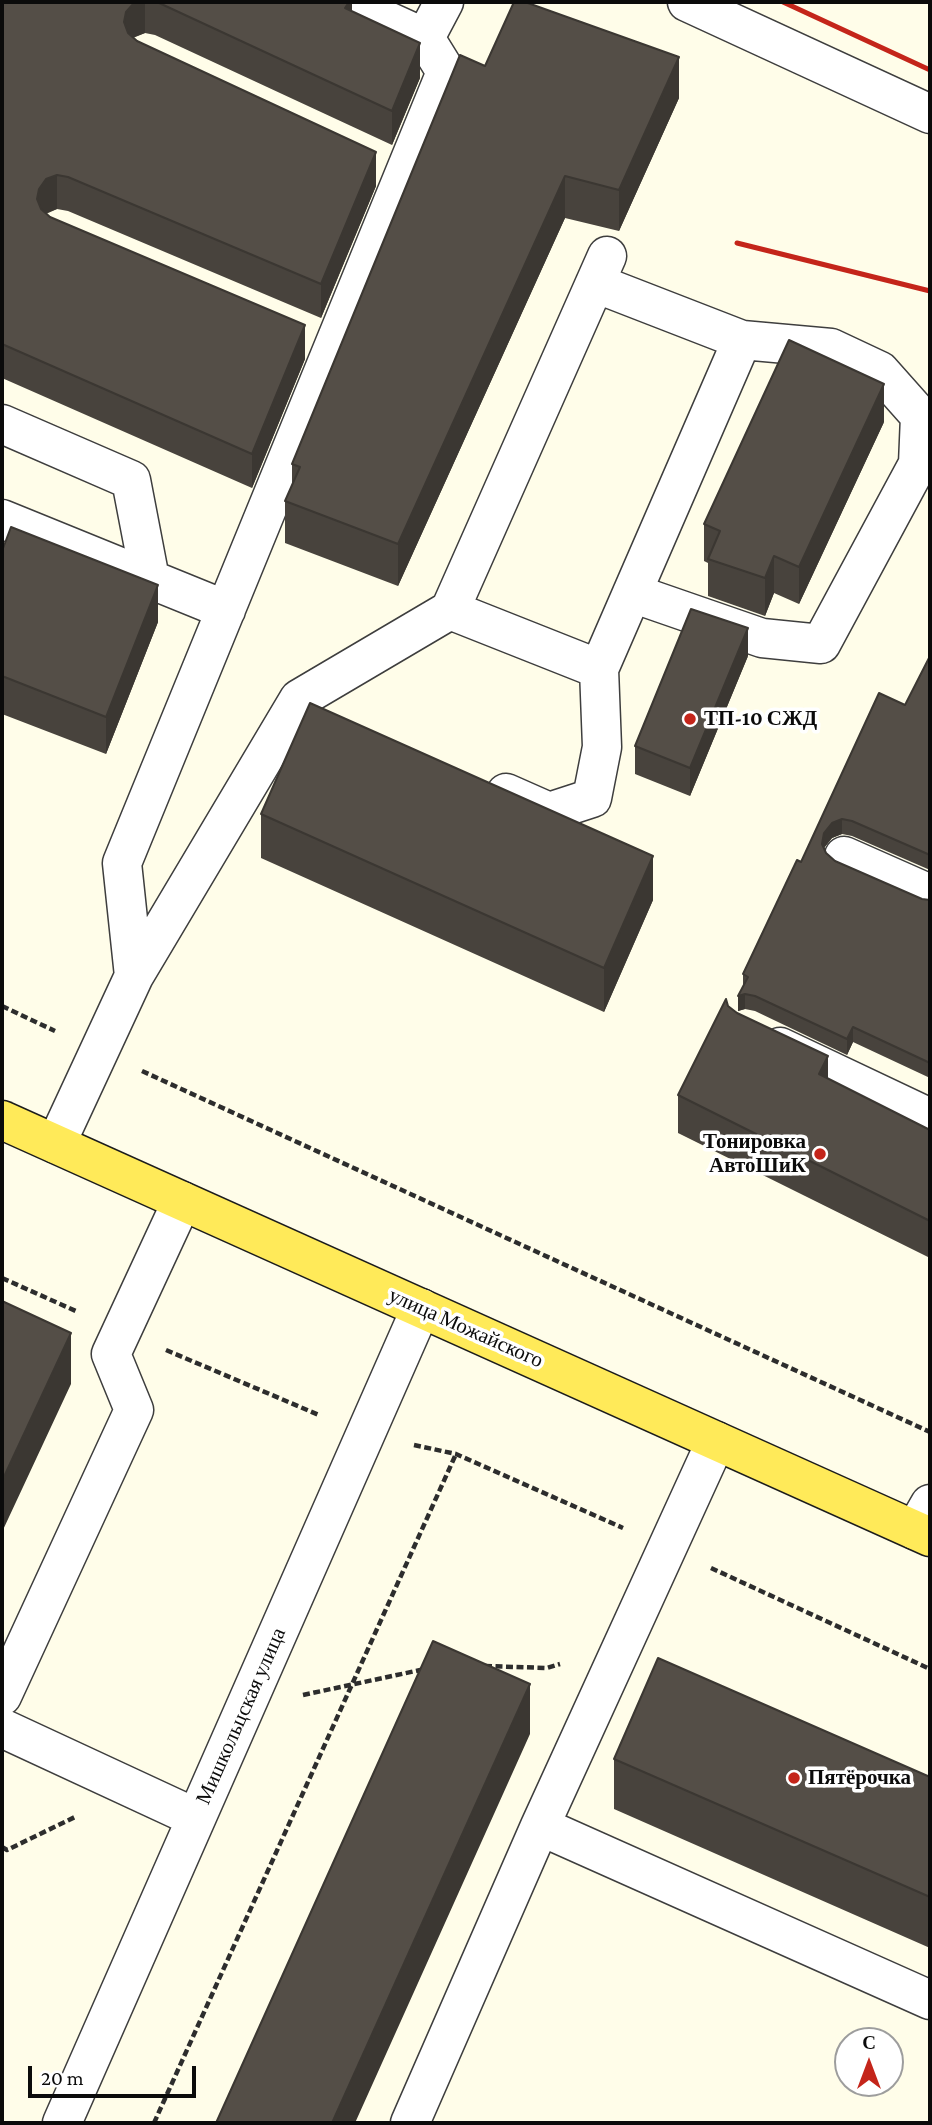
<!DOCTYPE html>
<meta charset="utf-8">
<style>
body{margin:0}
#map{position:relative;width:932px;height:2125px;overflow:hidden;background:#fffde9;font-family:"Crimson Pro",serif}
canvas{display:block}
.frame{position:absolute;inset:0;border:4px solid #0b0b0b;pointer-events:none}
.north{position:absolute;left:834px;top:2027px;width:70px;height:70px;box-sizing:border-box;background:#fff;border:2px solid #9d9d9d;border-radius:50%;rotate:0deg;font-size:19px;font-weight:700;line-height:28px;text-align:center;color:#0b0b0b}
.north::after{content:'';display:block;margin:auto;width:24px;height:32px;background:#c4251a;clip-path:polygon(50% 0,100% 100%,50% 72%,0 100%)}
.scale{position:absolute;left:28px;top:2066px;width:168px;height:32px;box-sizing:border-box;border:4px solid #0b0b0b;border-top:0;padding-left:9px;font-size:21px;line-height:24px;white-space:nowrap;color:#0b0b0b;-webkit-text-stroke:5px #fff;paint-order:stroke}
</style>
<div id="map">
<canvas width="932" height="2125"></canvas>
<div class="frame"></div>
<div class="north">С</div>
<div class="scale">20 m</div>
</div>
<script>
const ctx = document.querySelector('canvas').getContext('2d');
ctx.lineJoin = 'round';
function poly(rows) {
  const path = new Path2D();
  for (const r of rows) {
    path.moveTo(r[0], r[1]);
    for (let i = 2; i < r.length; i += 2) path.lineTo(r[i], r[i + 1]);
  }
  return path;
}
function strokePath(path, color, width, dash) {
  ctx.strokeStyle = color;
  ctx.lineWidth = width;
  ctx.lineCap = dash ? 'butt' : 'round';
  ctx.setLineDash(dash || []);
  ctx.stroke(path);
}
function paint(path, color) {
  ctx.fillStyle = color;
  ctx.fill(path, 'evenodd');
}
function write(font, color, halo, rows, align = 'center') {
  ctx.font = font + ' "Crimson Pro",serif';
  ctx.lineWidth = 7;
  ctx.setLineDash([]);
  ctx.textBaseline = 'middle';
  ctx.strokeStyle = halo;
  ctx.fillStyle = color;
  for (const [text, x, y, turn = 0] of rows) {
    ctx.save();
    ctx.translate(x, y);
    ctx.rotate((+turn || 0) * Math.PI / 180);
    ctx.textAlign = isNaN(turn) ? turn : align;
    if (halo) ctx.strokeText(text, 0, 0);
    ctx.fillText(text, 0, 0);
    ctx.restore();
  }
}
const path = poly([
 [2,1006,55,1031],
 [142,1071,930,1432],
 [2,1278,78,1312],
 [166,1350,319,1415],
 [414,1445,456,1454,623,1528],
 [711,1568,930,1669],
 [485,1666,547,1668,560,1664],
 [303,1695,425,1669],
 [2,1847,7,1850,77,1816],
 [154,2123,456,1454]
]);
const minor = poly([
 [687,2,930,114],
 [425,38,444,2],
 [595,283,742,340,599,669],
 [2,424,131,480,150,579],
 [2,519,226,610],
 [632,593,762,638,821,644,918,464,920,416,880,371,831,348,742,340],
 [450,610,599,669,602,747,592,798,549,812,506,793],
 [844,856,930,894],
 [134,976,299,699,450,610,607,256],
 [780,1047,930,1118],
 [56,1144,134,976,122,863,446,72,425,38,346,2],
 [915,1530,930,1504],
 [2,1696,134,1410,111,1354,182,1201],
 [2,1728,196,1818],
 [540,1826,930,2000],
 [62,2123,421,1308],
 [410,2123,540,1826,716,1441]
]);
const major = poly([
 [2,1120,930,1537]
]);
const rail = poly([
 [783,2,930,70],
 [737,243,930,291]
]);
const wall = poly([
 [2,2,352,2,352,11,420,78,392,145,155,35,145,33,133,38,376,186,321,318,68,211,57,209,46,214,50,217,305,359,252,488,2,378],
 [485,66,679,98,619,231,565,218,398,586,285,543,285,501,292,485,292,464],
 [884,422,799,604,774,593,765,616,708,596,708,563,704,561,704,524],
 [2,551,158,622,106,754,2,714],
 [748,656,690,796,635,774,635,746],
 [930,656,930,870,852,836,842,834,832,838,824,848,826,853,835,861,922,899,930,900,930,1078,853,1042,847,1055,755,1011,745,1009,738,1011,743,987,743,974,801,862,905,705],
 [261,814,653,900,604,1012,261,858],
 [728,1006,828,1079,930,1130,930,1258,678,1133,678,1095],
 [614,1759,930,1777,930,1948,614,1809]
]);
const shadedWall = poly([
 [137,2,145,2,145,33,134,37,126,46,124,22,126,12,134,3],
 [349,2,352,2,352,29,345,8],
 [420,43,420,78,392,145,392,111],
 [679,57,679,98,619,231,619,190],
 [376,152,376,186,321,318,321,284],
 [57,175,57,209,46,213,39,223,37,199,39,189,46,179],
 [565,176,565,218,398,586,398,544],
 [305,325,305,359,252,488,252,454],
 [884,384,884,422,799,604,799,567],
 [774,556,774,593,765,616,765,578],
 [158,585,158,622,106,754,106,717],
 [748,628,748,656,690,796,690,768],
 [842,819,842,834,832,838,824,848,822,844,824,833,832,823],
 [653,856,653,900,604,1012,604,968],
 [745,994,745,1009,738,1011,738,996],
 [853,1027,853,1042,847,1055,847,1039],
 [828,1056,828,1094,819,1074],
 [71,1333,71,1384,2,1532,2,1481],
 [530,1684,530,1734,355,2123,332,2123]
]);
const building = poly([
 [2,2,137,2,134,3,126,12,124,22,128,33,137,41,376,152,321,284,68,177,57,175,46,179,39,189,37,199,41,209,50,217,305,325,252,454,2,344,2,2],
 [157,2,349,2,345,8,420,43,392,111,157,2],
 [514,2,525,2,679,57,619,190,565,176,398,544,285,501,300,467,292,464,460,55,485,66,514,2],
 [789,340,884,384,799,567,774,556,765,578,708,559,720,531,704,524,789,340],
 [11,527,158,585,106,717,2,676,2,551,11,527],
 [691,609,748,628,690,768,635,746,691,609],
 [930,656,930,855,852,821,842,819,832,823,824,833,822,844,826,853,835,861,922,899,930,900,930,1063,853,1027,847,1039,755,996,745,994,738,996,748,977,743,974,797,860,801,862,879,693,905,705,930,656],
 [310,703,653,856,604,968,261,814,310,703],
 [726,999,728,1006,737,1013,828,1056,819,1074,930,1130,930,1221,678,1095,726,999],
 [2,1301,71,1333,2,1481,2,1301],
 [433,1641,530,1684,332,2123,216,2123,433,1641],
 [658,1658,930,1777,930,1897,614,1759,658,1658]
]);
const markers = [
 [690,719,7,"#c4251a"],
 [820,1154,7,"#c4251a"],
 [794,1778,7,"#c4251a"]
];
const poiNames = [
 ["ТП-10 СЖД",704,719],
 ["Тонировка",806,1142,"right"],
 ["АвтоШиК",806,1166,"right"],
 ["Пятёрочка",808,1778]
];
const streetNames = [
 ["улица Можайского",466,1328,24],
 ["Мишкольцская улица",241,1716,-66]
];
strokePath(minor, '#3e3e3e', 41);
strokePath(major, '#1c1c1c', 41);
strokePath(path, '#2d2d2d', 4.5, [7, 3.5]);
strokePath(minor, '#fff', 38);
strokePath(major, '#ffea59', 38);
strokePath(rail, '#c4251a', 5);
paint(wall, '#48433d');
paint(shadedWall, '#3b3732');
paint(building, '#544e47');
strokePath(building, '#3b3732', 2);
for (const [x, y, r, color] of markers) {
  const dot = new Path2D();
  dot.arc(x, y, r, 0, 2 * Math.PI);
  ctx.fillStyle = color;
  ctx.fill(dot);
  strokePath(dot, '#fff', 2.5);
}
write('bold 21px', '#0b0b0b', '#fff', poiNames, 'left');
write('21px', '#0b0b0b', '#fff', streetNames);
</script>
